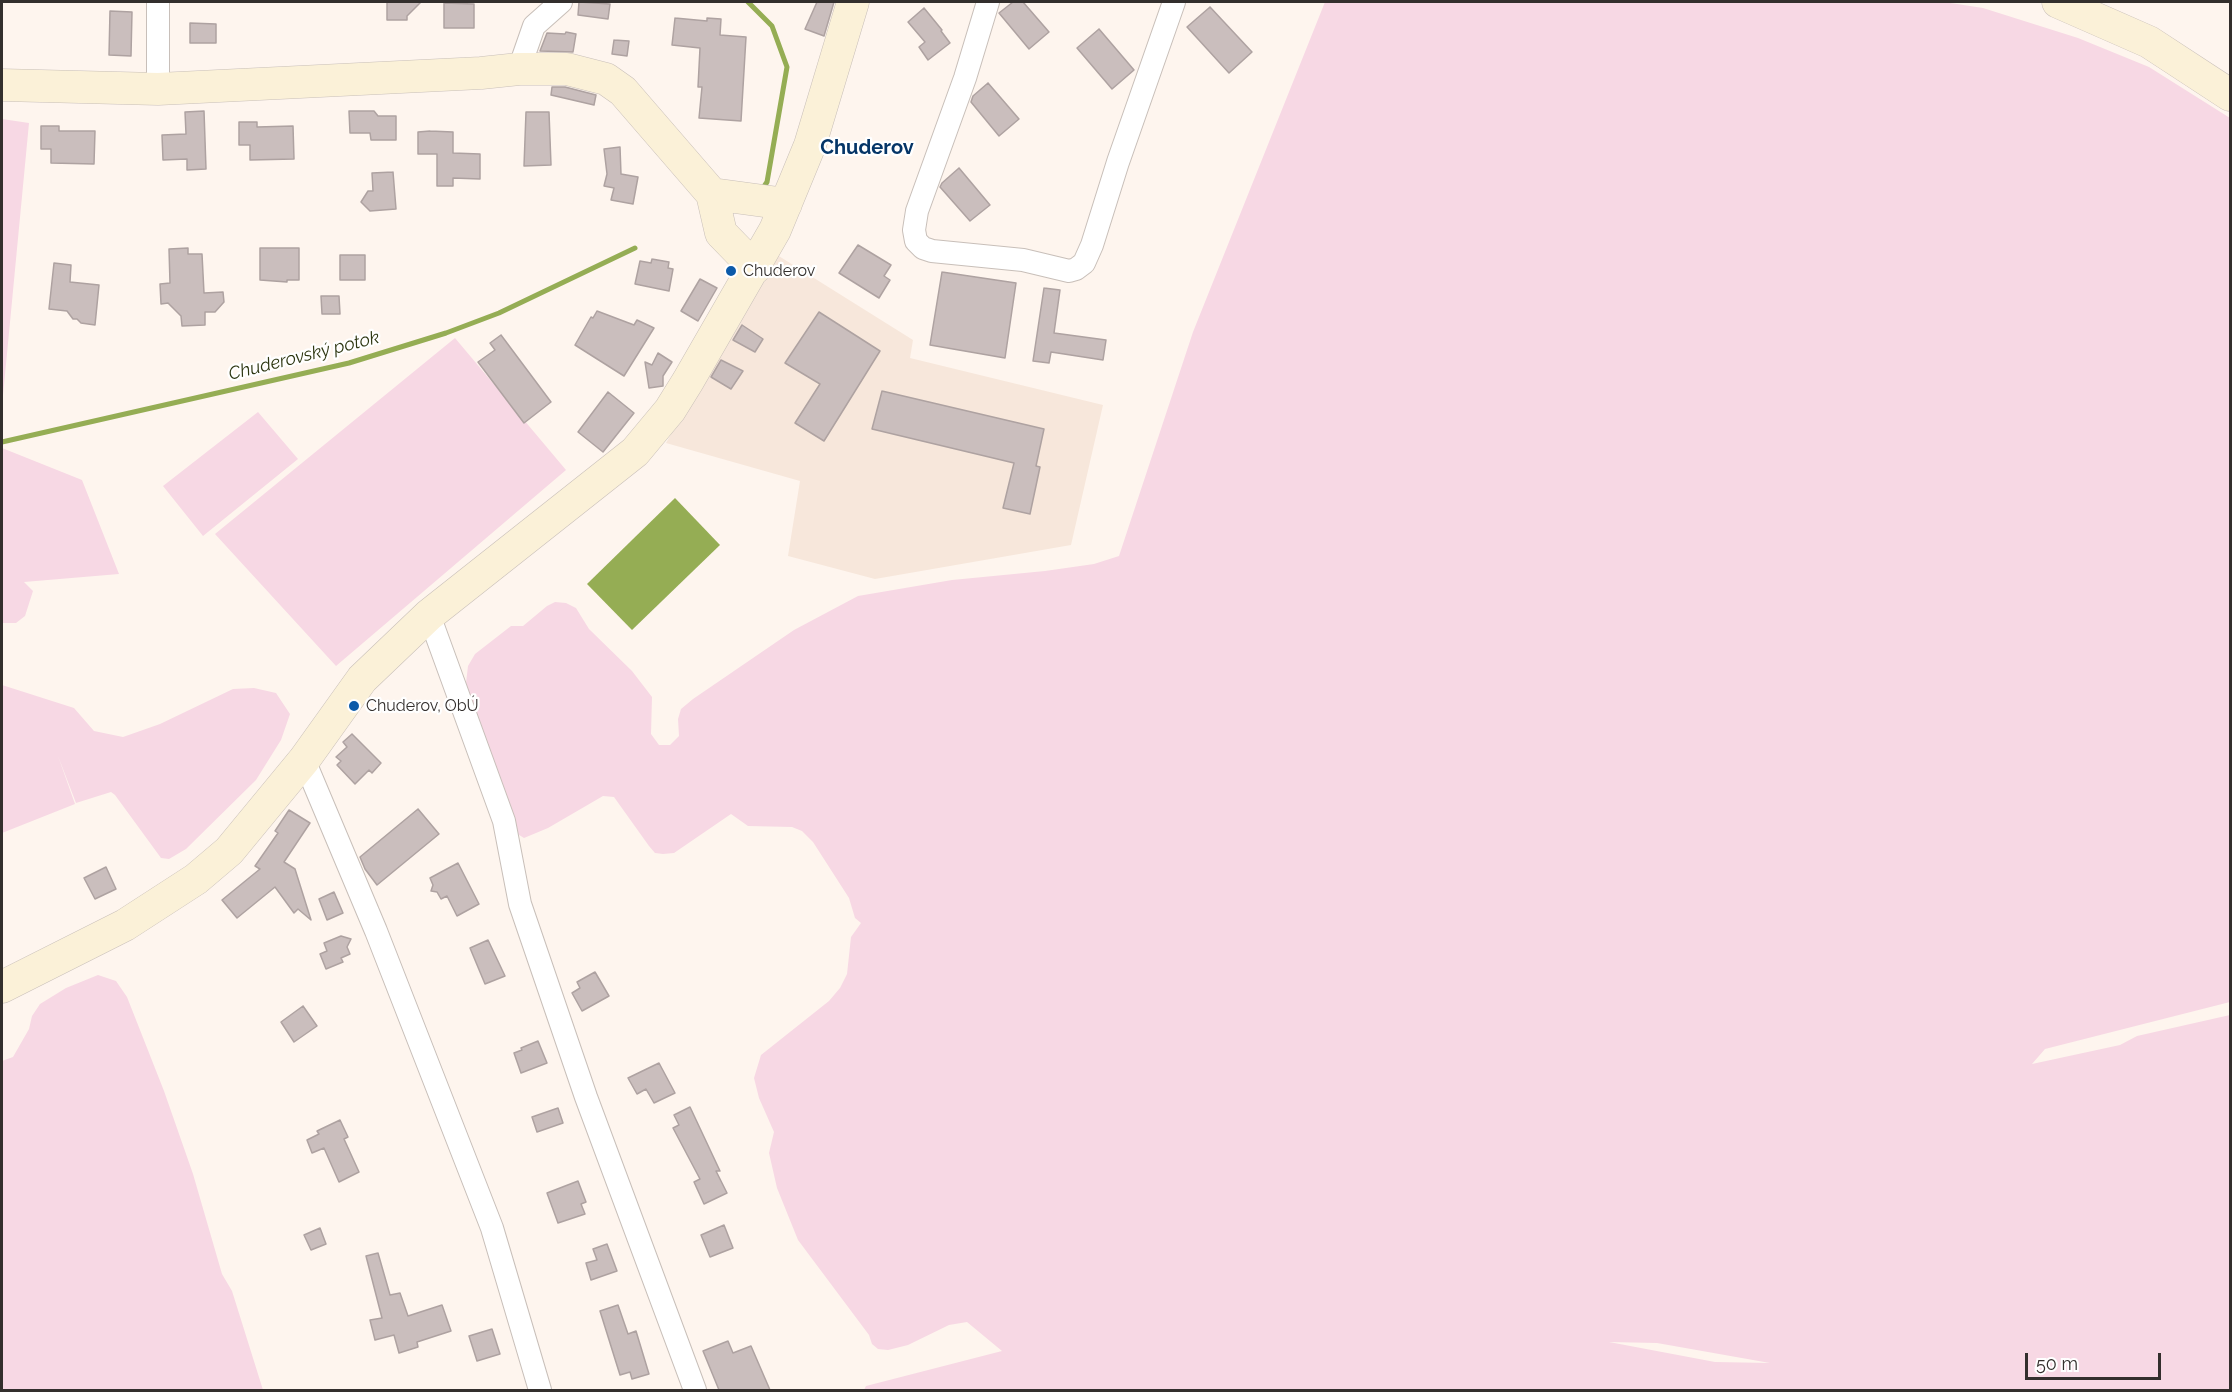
<!DOCTYPE html>
<meta charset="utf-8">
<style>
body{margin:0}
#map{position:relative;width:2232px;height:1392px;overflow:hidden;background:#fef5ee;font-family:Raleway,sans-serif}
canvas{display:block}
.frame{position:absolute;inset:0;border:3px solid #332f2d;pointer-events:none}
.scale{position:absolute;left:2025px;top:1353px;width:136px;height:27px;box-sizing:border-box;border:3px solid #332f2d;border-top:0;padding-left:8px;font-size:18px;line-height:21px;white-space:nowrap;color:#332f2d;-webkit-text-stroke:4px #fff;paint-order:stroke}
</style>
<div id="map">
<canvas width="2232" height="1392"></canvas>
<div class="frame"></div>
<div class="scale">50 m</div>
</div>
<script>
const ctx = document.querySelector('canvas').getContext('2d');
ctx.lineJoin = 'round';
function paint(path, color) {
  ctx.fillStyle = color;
  ctx.fill(path, 'evenodd');
}
function poly(rows) {
  const path = new Path2D();
  for (const r of rows) {
    path.moveTo(r[0], r[1]);
    for (let i = 2; i < r.length; i += 2) path.lineTo(r[i], r[i + 1]);
  }
  return path;
}
function strokePath(path, color, width, dash) {
  ctx.strokeStyle = color;
  ctx.lineWidth = width;
  ctx.lineCap = dash ? 'butt' : 'round';
  ctx.setLineDash(dash || []);
  ctx.stroke(path);
}
function write(font, color, halo, rows, align = 'center') {
  ctx.font = font + ' Raleway,sans-serif';
  ctx.lineWidth = 4.5;
  ctx.setLineDash([]);
  ctx.textBaseline = 'middle';
  ctx.strokeStyle = halo;
  ctx.fillStyle = color;
  for (const [text, x, y, turn = 0] of rows) {
    ctx.save();
    ctx.translate(x, y);
    ctx.rotate((+turn || 0) * Math.PI / 180);
    ctx.textAlign = isNaN(turn) ? turn : align;
    if (halo) ctx.strokeText(text, 0, 0);
    ctx.fillText(text, 0, 0);
    ctx.restore();
  }
}
const built = poly([
 [774,253,913,340,910,358,1103,405,1071,545,875,579,788,556,800,481,666,443]
]);
const green = poly([
 [1325,2,1944,2,1983,8,2078,38,2149,67,2230,118,2230,1002,2045,1049,2032,1064,2120,1045,2137,1036,2230,1015,2230,1390,864,1390,866,1386,1002,1351,967,1322,949,1325,908,1345,888,1350,878,1349,872,1344,869,1335,798,1240,777,1188,769,1153,774,1132,759,1098,754,1078,761,1055,829,1001,840,988,847,974,851,937,861,923,855,918,849,898,813,842,802,831,792,827,748,826,731,814,674,853,663,854,655,853,649,846,614,797,603,796,548,828,524,838,508,828,473,720,466,683,468,666,475,654,511,626,523,626,547,606,555,602,566,603,576,608,589,629,632,671,652,697,651,734,659,745,670,745,679,736,678,719,681,709,693,699,794,630,858,596,952,580,1045,571,1094,564,1119,556,1193,332],
 [1609,1342,1657,1343,1770,1363,1715,1362],
 [2,119,29,123,2,406],
 [455,338,566,470,336,666,215,534],
 [258,412,298,459,203,536,163,486],
 [2,448,82,480,119,574,24,582,33,591,25,616,16,623,2,623],
 [2,685,74,708,94,731,123,737,160,724,233,689,254,688,276,693,290,714,281,740,256,780,186,849,169,859,161,858,115,795,111,792,76,803,58,756,75,804,2,833],
 [98,975,116,981,127,997,164,1091,193,1174,222,1274,232,1291,263,1390,2,1390,2,1061,13,1057,29,1029,32,1016,40,1004,66,988]
]);
const water = poly([
 [675,498,720,545,632,630,587,584]
]);
const stream = poly([
 [748,2,772,26,787,67,767,182,761,191],
 [2,442,349,363,446,333,499,313,635,248]
]);
const building = poly([
 [387,2,421,2,407,16,407,20,387,20,387,2],
 [579,2,610,4,608,19,578,15,579,2],
 [817,2,834,2,824,36,805,29,817,2],
 [1013,2,1023,2,1049,32,1029,49,999,13,1013,2],
 [444,3,474,4,474,28,444,28,444,3],
 [1210,7,1252,52,1229,73,1187,27,1210,7],
 [924,8,942,30,941,31,950,43,928,60,919,47,925,42,908,22,924,8],
 [110,11,132,12,131,56,109,55,110,11],
 [675,18,707,21,707,18,721,19,720,35,746,37,741,121,699,118,702,87,698,87,700,48,672,45,675,18],
 [190,23,216,24,216,43,190,43,190,23],
 [1099,29,1134,70,1112,89,1077,48,1099,29],
 [566,32,576,34,573,52,540,51,547,33,565,34,566,32],
 [614,40,629,41,627,56,612,54,614,40],
 [988,83,1019,119,999,136,971,102,973,96,988,83],
 [552,87,565,87,596,95,594,105,551,95,552,87],
 [204,111,206,169,187,170,187,159,163,160,162,135,186,134,185,112,204,111],
 [349,111,374,111,378,116,396,116,396,140,371,140,370,133,350,133,349,111],
 [526,112,549,112,551,165,524,166,526,112],
 [239,122,257,122,257,127,293,126,294,159,250,160,250,145,239,145,239,122],
 [41,126,59,126,59,131,95,131,94,164,51,163,51,149,41,149,41,126],
 [430,131,453,132,453,153,480,154,480,179,453,178,453,186,437,186,437,154,418,154,418,132,430,131],
 [620,147,621,174,638,177,633,204,611,200,614,188,604,186,607,174,604,149,620,147],
 [959,168,990,205,970,221,940,187,942,183,959,168],
 [393,172,396,209,370,211,361,202,368,191,373,191,372,173,393,172],
 [858,245,891,265,884,276,890,280,879,298,839,273,858,245],
 [188,248,188,254,202,254,204,293,223,292,224,302,215,312,205,312,205,325,182,326,181,316,168,303,161,304,160,284,170,283,169,249,188,248],
 [260,248,299,248,299,280,287,280,287,282,260,280,260,248],
 [340,255,365,255,365,280,340,280,340,255],
 [652,259,669,262,668,268,673,269,669,291,635,284,640,261,651,263,652,259],
 [54,263,71,265,70,282,99,285,95,325,81,323,77,319,73,319,67,311,49,309,54,263],
 [942,272,1016,283,1005,358,930,345,942,272],
 [700,279,717,288,698,321,681,311,700,279],
 [1044,288,1060,290,1054,333,1106,340,1103,360,1051,352,1049,363,1033,361,1044,288],
 [321,296,339,296,340,314,322,314,321,296],
 [597,311,634,325,637,320,654,328,624,376,575,345,591,317,593,318,597,311],
 [819,312,880,351,824,441,795,423,820,384,785,363,819,312],
 [742,325,763,339,755,352,733,340,742,325],
 [501,335,551,402,524,423,478,362,495,350,490,343,501,335],
 [658,353,672,362,663,376,663,386,649,388,645,362,652,365,658,353],
 [721,360,743,371,731,389,711,377,721,360],
 [882,391,1044,429,1036,466,1040,467,1030,514,1003,508,1014,463,872,429,882,391],
 [608,392,634,413,603,452,578,432,608,392],
 [352,734,381,763,372,773,369,770,355,784,337,765,341,761,336,757,347,747,343,742,352,734],
 [418,809,439,834,377,885,365,869,360,857,418,809],
 [289,810,310,823,284,862,295,869,311,920,298,909,294,913,275,887,237,918,222,900,260,869,255,866,278,833,275,831,289,810],
 [458,863,479,904,457,916,447,896,441,899,437,892,431,891,433,885,430,878,458,863],
 [106,867,116,889,95,899,84,878,106,867],
 [334,892,343,913,327,920,319,899,334,892],
 [341,936,351,939,347,947,350,954,341,958,343,962,326,969,320,954,327,951,324,943,341,936],
 [488,940,505,976,485,984,470,948,488,940],
 [595,972,609,996,582,1011,572,993,580,988,577,982,595,972],
 [303,1006,317,1026,294,1042,281,1022,303,1006],
 [538,1041,547,1063,521,1073,514,1053,522,1050,521,1048,538,1041],
 [659,1063,675,1093,654,1103,646,1089,637,1094,628,1078,659,1063],
 [690,1107,720,1171,716,1171,727,1193,704,1204,694,1182,700,1179,673,1128,679,1125,674,1115,690,1107],
 [558,1108,563,1123,537,1132,532,1117,558,1108],
 [340,1120,348,1137,344,1139,359,1172,339,1182,324,1148,312,1153,307,1140,319,1134,317,1131,340,1120],
 [578,1181,586,1202,581,1204,585,1214,558,1223,547,1193,578,1181],
 [724,1225,733,1248,710,1257,701,1235,724,1225],
 [320,1228,326,1244,311,1250,304,1235,320,1228],
 [607,1244,617,1271,591,1280,586,1263,597,1260,593,1249,607,1244],
 [378,1253,390,1295,400,1293,408,1316,442,1305,451,1331,417,1342,418,1347,399,1353,394,1335,375,1340,370,1320,382,1318,366,1256,378,1253],
 [618,1305,628,1334,636,1331,649,1374,632,1379,630,1372,620,1375,600,1311,618,1305],
 [492,1329,500,1354,477,1361,469,1336,492,1329],
 [728,1341,733,1353,751,1346,770,1390,719,1390,703,1351,728,1341]
]);
const street = poly([
 [158,2,158,89],
 [988,2,965,78,917,211,914,230,916,241,923,248,932,251,1023,260,1069,271,1076,269,1084,263,1092,245,1118,162,1174,2],
 [519,69,534,26,561,2],
 [429,615,504,821,520,904,586,1097,695,1390],
 [304,760,376,931,492,1228,540,1390]
]);
const secondary = poly([
 [2058,2,2149,42,2230,95],
 [2,85,158,89,481,73,519,69,567,69,606,79,623,91,712,194,786,204],
 [712,194,721,233,755,268],
 [2,987,125,925,196,879,229,851,304,760,362,679,429,615,635,452,670,410,688,381,775,230,810,145,853,2]
]);
const markers = [
 [731,271,6,"#0c5aa9"],
 [354,706,6,"#0c5aa9"]
];
const poiNames = [
 ["Chuderov",743,271],
 ["Chuderov, ObÚ",366,706]
];
const waterNames = [
 ["Chuderovský potok",304,356,-14]
];
const quarterNames = [
 ["Chuderov",867,148]
];
paint(built, '#f7e7db');
paint(green, '#f7d8e4');
paint(water, '#95ad54');
strokePath(stream, '#95ad54', 5);
paint(building, '#cabebd');
strokePath(building, '#aea2a1', 1.5);
strokePath(street, '#c8bfb9', 24);
strokePath(secondary, '#c8bfb9', 33);
strokePath(street, '#fff', 22);
strokePath(secondary, '#fbf1d8', 32);
for (const [x, y, r, color] of markers) {
  const dot = new Path2D();
  dot.arc(x, y, r, 0, 2 * Math.PI);
  ctx.fillStyle = color;
  ctx.fill(dot);
  strokePath(dot, '#fff', 2);
}
write('16px', '#332f2d', '#fff', poiNames, 'left');
write('italic 18px', '#2d3611', '#fff', waterNames);
write('bold 20px', '#053567', '#fff', quarterNames);
</script>
